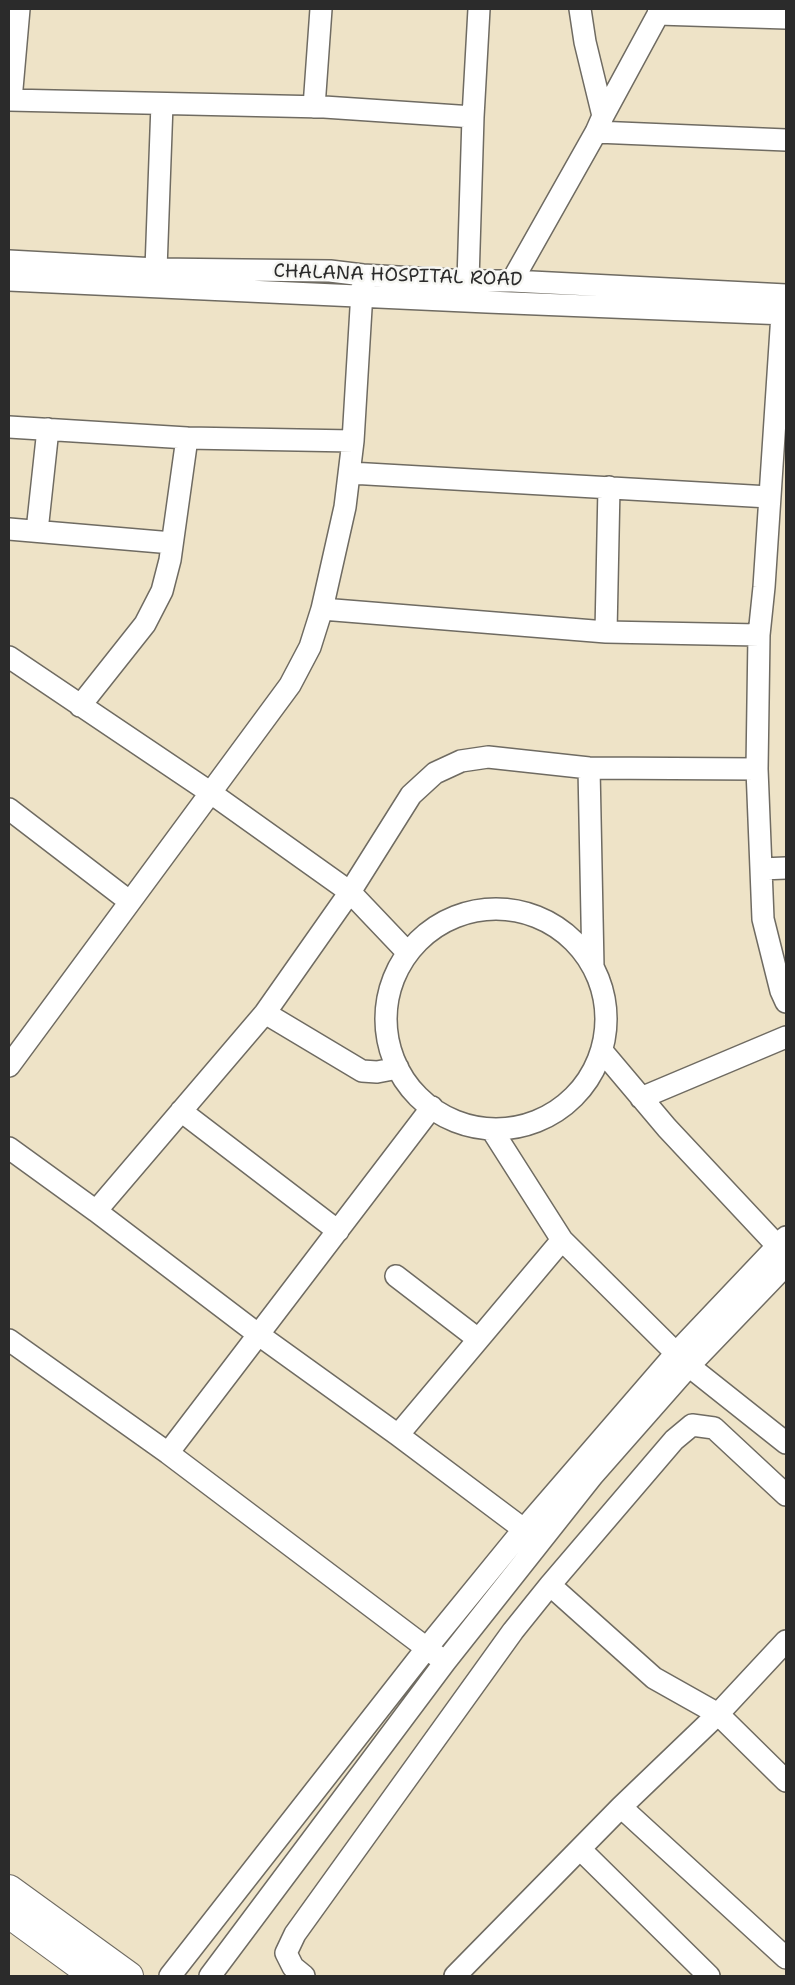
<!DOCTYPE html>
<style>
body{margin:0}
#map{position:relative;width:795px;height:1985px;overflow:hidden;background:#eee3c7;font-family:"Shantell Sans",sans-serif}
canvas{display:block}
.frame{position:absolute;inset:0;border:10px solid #2b2b2b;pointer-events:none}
</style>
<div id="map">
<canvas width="795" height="1985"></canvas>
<div class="frame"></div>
</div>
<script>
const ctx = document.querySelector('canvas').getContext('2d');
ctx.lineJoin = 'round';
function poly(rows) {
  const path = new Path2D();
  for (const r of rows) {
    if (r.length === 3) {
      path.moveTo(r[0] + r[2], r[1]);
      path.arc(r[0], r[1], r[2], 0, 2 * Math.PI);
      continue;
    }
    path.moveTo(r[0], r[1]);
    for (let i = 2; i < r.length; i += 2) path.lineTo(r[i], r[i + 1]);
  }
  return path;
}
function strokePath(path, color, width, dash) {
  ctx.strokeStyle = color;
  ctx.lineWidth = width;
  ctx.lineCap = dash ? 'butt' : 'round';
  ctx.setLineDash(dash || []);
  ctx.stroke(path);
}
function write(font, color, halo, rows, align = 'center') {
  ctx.font = font + ' "Shantell Sans",sans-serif';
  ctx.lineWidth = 5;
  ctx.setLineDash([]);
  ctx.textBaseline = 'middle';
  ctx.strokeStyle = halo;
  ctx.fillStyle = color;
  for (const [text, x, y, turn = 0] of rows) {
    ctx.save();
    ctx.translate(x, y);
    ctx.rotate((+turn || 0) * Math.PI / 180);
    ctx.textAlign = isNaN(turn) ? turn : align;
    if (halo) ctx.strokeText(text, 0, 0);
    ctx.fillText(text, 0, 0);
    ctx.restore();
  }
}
const minor = poly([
 [580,9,585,42,603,116],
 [658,14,786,18],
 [9,100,324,107,473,117],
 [11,100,19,9],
 [314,107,321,9],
 [596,132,786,140],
 [9,261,156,269,330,271,363,275,468,281,512,281,786,295],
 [156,269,162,104],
 [9,280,487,302,786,314],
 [468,281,473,117,479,9],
 [512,281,596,132,603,116,661,9],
 [783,299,764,587,759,635,757,769,763,919,781,991,786,1002],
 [9,427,187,438],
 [350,473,769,497],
 [9,529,172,543],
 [37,531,48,429],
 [322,609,606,632,759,635],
 [606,632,609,487],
 [9,657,211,793,350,892,408,953],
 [80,706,145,624,162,591,170,560,187,438,353,441],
 [589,768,593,967],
 [9,809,129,901],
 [761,869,786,868],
 [496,1019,110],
 [265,1013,362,1071,377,1072,398,1068],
 [602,1051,667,1128,786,1255],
 [9,1066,290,685,310,647,322,609,345,507,353,441,363,275],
 [641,1098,786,1037],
 [181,1111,338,1231],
 [492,1130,562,1240,689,1366,786,1443],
 [9,1148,96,1211,259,1335,398,1435,534,1537],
 [96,1211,265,1013,350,892,411,795,435,773,461,761,488,757,589,768,757,769],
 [396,1276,478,1339],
 [9,1340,168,1453,437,1656],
 [398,1435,562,1240],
 [168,1453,432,1107],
 [550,1585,654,1678,718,1714,786,1781],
 [621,1807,786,1958],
 [580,1849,709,1976],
 [170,1976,426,1649,523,1530,676,1353,786,1237],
 [210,1976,445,1662,593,1475,689,1366,786,1265],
 [304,1976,293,1967,286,1953,295,1934,513,1631,550,1585,674,1440,692,1425,714,1428,786,1495],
 [455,1976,621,1807,718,1714,786,1641]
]);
const major = poly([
 [9,1889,129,1976],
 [9,1914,94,1976]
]);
const streetNames = [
 ["CHALANA HOSPITAL ROAD",398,276,2]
];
strokePath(minor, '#6f6b62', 24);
strokePath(major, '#6f6b62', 30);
strokePath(minor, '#fff', 21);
strokePath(major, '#fff', 28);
write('19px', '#2b2b2b', '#f6f6f2', streetNames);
</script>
